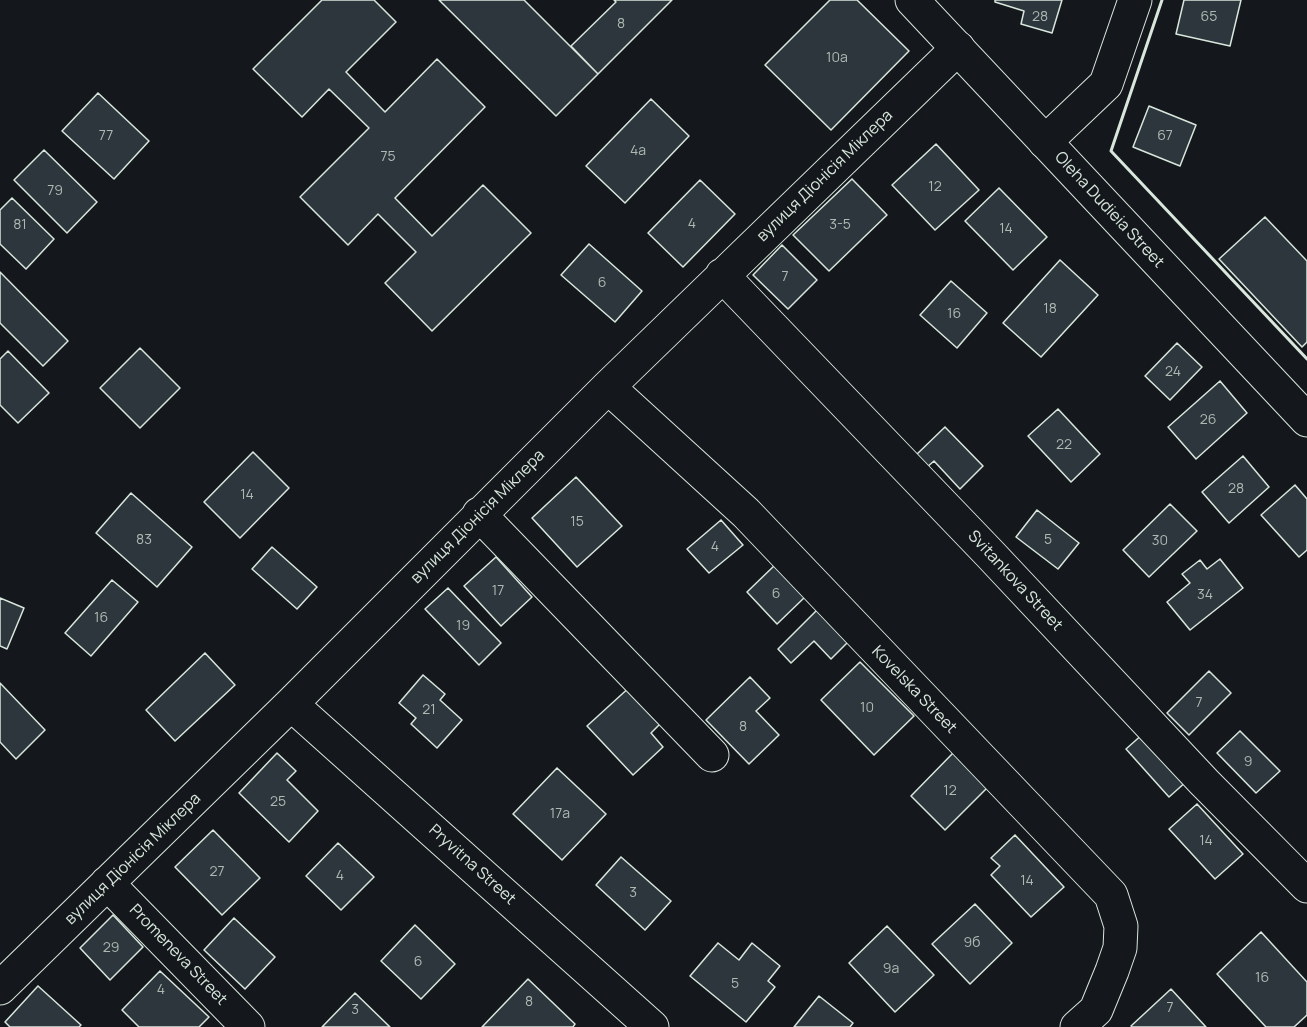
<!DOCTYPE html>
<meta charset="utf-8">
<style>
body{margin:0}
canvas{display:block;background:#14181c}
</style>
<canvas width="1307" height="1027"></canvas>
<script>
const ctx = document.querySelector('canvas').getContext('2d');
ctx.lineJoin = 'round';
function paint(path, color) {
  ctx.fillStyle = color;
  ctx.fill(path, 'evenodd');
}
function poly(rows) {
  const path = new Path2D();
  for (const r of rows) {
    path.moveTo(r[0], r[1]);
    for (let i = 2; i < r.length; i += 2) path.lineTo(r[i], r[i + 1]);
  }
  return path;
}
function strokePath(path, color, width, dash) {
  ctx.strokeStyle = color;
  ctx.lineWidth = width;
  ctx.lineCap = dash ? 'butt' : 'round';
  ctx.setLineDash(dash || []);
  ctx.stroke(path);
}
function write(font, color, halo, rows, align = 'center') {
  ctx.font = font + ' Manrope,sans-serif';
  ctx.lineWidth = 4.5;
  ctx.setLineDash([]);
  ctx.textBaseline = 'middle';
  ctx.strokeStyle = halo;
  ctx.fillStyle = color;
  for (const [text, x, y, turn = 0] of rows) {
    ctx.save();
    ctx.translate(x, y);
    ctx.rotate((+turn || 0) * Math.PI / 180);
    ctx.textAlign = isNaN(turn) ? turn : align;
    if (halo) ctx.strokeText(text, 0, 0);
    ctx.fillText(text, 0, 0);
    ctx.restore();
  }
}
const building = poly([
 [322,0,374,0,396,22,346,72,385,112,437,59,485,107,395,198,432,236,483,185,531,233,432,331,385,283,416,252,378,214,348,245,300,197,369,128,329,89,302,117,253,69,322,0],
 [439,0,524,0,598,74,556,116,439,0],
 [614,0,672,0,598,74,571,46,616,2,614,0],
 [830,0,857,0,909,51,831,130,765,65,830,0],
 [995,0,1062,0,1052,33,1021,24,1024,11,995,2,995,0],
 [1184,0,1241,0,1230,46,1176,34,1184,0],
 [98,93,149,141,114,179,62,131,98,93],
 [651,99,689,136,625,203,586,166,651,99],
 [1149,106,1196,125,1180,166,1133,147,1149,106],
 [936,144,979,190,935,230,892,185,936,144],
 [44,150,97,202,67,233,14,180,44,150],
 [852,179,887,215,829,271,793,235,852,179],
 [700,180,735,214,683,267,648,233,700,180],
 [999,188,1047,237,1013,270,965,221,999,188],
 [12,198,54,239,26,269,0,244,0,210,12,198],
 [1265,217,1307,261,1307,342,1302,347,1219,259,1265,217],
 [589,244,642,291,615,322,561,275,589,244],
 [782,245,817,280,788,309,753,275,782,245],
 [1060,260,1098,295,1041,357,1003,323,1060,260],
 [0,272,68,341,43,366,0,323,0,272],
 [951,281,987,313,957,348,920,315,951,281],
 [1177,343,1202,367,1170,400,1145,376,1177,343],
 [140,348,180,388,140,428,100,388,140,348],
 [8,351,49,393,18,423,0,405,0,359,8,351],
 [1220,381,1247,413,1196,459,1168,427,1220,381],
 [1058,409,1100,454,1071,482,1028,436,1058,409],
 [945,427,983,466,960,489,934,461,926,468,915,456,945,427],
 [253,452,289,488,240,538,204,502,253,452],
 [1243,456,1269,487,1229,523,1202,492,1243,456],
 [576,477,622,526,577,567,532,518,576,477],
 [1295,485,1307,499,1307,550,1299,557,1261,515,1295,485],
 [131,493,192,547,157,587,96,533,131,493],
 [1170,504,1197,531,1149,577,1123,550,1170,504],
 [1037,510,1079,543,1058,569,1016,537,1037,510],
 [721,520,743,545,709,573,687,549,721,520],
 [272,547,317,587,297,609,252,569,272,547],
 [496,557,532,597,501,626,464,586,496,557],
 [1220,559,1243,588,1190,630,1167,602,1190,583,1182,574,1200,560,1207,569,1220,559],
 [776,564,806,596,777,624,747,592,776,564],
 [112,580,138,602,91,656,65,633,112,580],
 [448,588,501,643,479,665,425,609,448,588],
 [0,598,24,608,7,649,0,646,0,598],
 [818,609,849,641,831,659,814,641,791,663,778,649,818,609],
 [205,653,235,685,175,741,146,710,205,653],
 [860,662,914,716,874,755,821,700,860,662],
 [1209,671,1231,693,1189,735,1167,713,1209,671],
 [423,675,445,694,440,700,462,720,437,748,411,724,416,718,399,703,423,675],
 [750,677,770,698,756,711,779,735,749,764,706,720,750,677],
 [0,683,45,730,16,759,0,742,0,683],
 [632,685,664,720,651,733,663,747,633,775,587,726,632,685],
 [1240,731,1280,771,1256,793,1217,753,1240,731],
 [1144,733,1187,781,1169,797,1126,749,1144,733],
 [954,752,989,786,945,830,911,796,954,752],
 [277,753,296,771,287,780,318,811,289,842,239,793,277,753],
 [557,768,606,814,562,860,513,814,557,768],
 [1197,804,1243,854,1215,879,1169,829,1197,804],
 [213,830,260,878,222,915,175,867,213,830],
 [1015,835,1064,887,1031,917,991,875,1000,866,991,858,1015,835],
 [338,843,374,877,341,910,306,876,338,843],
 [621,857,671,901,645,930,596,885,621,857],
 [975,904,1012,943,970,984,932,944,975,904],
 [113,915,143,947,110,980,80,948,113,915],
 [234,918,275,957,245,989,204,950,234,918],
 [415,925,455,964,421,999,381,961,415,925],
 [887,926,934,975,895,1012,849,963,887,926],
 [1261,932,1307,982,1307,1015,1294,1027,1266,1027,1217,974,1261,932],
 [718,943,739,960,752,943,780,966,768,981,775,987,746,1022,690,976,718,943],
 [160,971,209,1017,199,1027,139,1027,122,1010,160,971],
 [528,979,575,1024,573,1027,482,1027,528,979],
 [38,986,81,1025,79,1027,10,1027,5,1022,38,986],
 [1171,989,1206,1027,1132,1027,1131,1026,1171,989],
 [355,993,390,1027,322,1027,355,993],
 [819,996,853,1023,850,1027,794,1027,819,996]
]);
const minor = poly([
 [1045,142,1106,84,1135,0],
 [722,275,990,554,1204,782,1307,886],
 [608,387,746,513,1111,895,1121,926,1120,948,1112,971,1096,1010,1077,1027],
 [479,514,712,755],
 [291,704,652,1027],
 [107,883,248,1027],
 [0,988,291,704,608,387,958,48]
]);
const major = poly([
 [912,0,1307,420]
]);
const wall = poly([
 [1162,0,1111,151,1307,359]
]);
const numberNames = [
 ["28",1040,17],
 ["65",1209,17],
 ["8",621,24],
 ["10а",837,58],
 ["77",106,136],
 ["67",1165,136],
 ["4а",638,151],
 ["75",388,157],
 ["12",935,187],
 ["79",55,191],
 ["4",692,224],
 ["81",20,225],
 ["3-5",840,225],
 ["14",1006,229],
 ["7",785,277],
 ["6",602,283],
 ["18",1050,309],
 ["16",954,314],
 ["24",1173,372],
 ["26",1208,420],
 ["22",1064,445],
 ["28",1236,489],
 ["14",247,495],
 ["15",577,522],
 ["83",144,540],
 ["5",1048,540],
 ["30",1160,541],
 ["4",715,547],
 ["17",498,591],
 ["6",776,594],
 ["34",1205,595],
 ["16",101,618],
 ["19",463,626],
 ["7",1199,703],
 ["10",867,708],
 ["21",429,710],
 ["8",743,727],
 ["9",1248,762],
 ["12",950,791],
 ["25",278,802],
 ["17а",560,814],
 ["14",1206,841],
 ["27",217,872],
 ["4",340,876],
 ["14",1027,881],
 ["3",633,893],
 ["9б",972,943],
 ["29",111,948],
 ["6",418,962],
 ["9а",891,969],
 ["16",1262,978],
 ["5",735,984],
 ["4",161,990],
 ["8",529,1002],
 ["7",1170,1008],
 ["3",355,1010]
];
const streetNames = [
 ["вулиця Діонісія Міклера",825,176,-44],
 ["Oleha Dudieia Street",1109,210,47],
 ["вулиця Діонісія Міклера",478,517,-45],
 ["Svitankova Street",1015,581,47],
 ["Kovelska Street",914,690,46],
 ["вулиця Діонісія Міклера",133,859,-44],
 ["Pryvitna Street",472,865,42],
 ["Promeneva Street",178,955,46]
];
paint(building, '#2c363c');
strokePath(building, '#d8e6dc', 1.5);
strokePath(minor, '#d8e6dc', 35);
strokePath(major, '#d8e6dc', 35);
strokePath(minor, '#14181c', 33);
strokePath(major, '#14181c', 33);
strokePath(wall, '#d8e6dc', 3);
write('14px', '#adbab4', null, numberNames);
write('16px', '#d8e6dc', '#14181c', streetNames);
</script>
